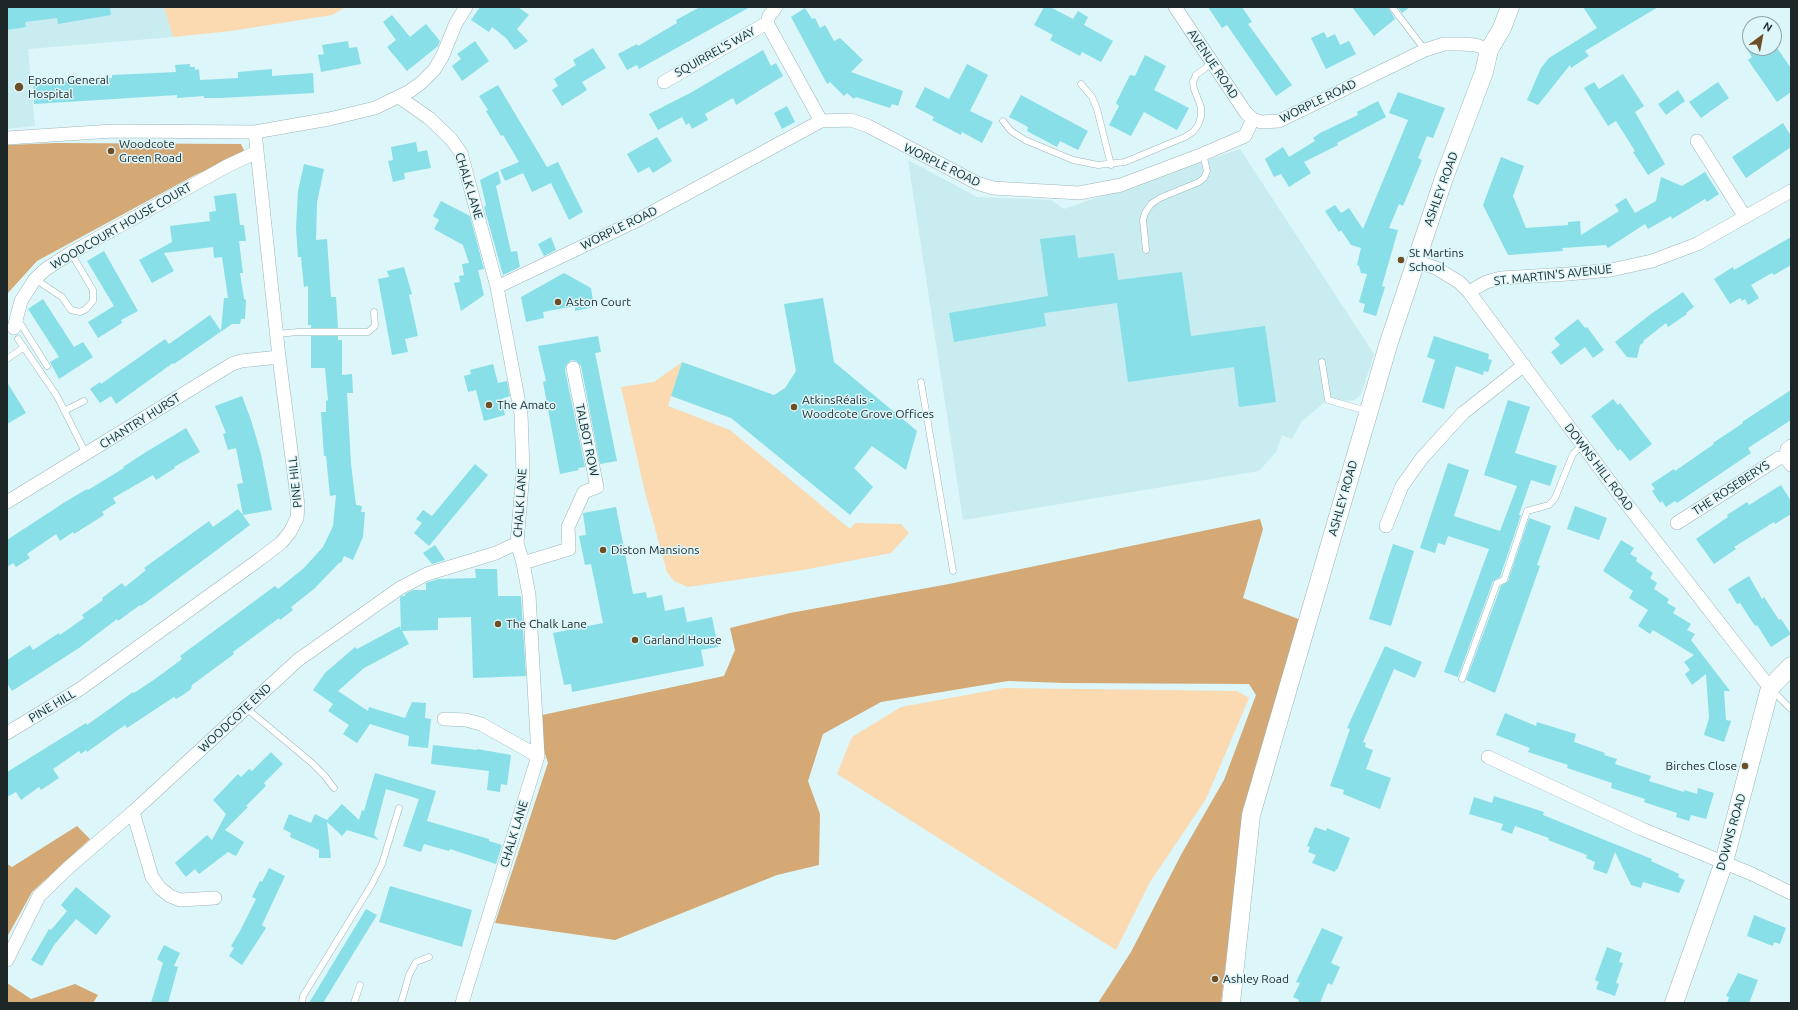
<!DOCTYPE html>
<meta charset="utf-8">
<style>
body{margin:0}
#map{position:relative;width:1798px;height:1010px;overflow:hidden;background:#dcf6f9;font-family:Ubuntu,sans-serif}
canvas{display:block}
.frame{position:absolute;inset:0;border:8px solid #1d2728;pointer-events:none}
.north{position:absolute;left:1742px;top:16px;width:40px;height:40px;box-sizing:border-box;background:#dcf6f9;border:1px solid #90a3a5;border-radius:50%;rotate:32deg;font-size:11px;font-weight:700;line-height:16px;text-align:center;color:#1d2728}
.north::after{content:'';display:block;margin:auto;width:14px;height:18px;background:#6e4e25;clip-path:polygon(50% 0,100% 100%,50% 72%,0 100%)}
</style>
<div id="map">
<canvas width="1798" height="1010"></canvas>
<div class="frame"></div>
<div class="north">N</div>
</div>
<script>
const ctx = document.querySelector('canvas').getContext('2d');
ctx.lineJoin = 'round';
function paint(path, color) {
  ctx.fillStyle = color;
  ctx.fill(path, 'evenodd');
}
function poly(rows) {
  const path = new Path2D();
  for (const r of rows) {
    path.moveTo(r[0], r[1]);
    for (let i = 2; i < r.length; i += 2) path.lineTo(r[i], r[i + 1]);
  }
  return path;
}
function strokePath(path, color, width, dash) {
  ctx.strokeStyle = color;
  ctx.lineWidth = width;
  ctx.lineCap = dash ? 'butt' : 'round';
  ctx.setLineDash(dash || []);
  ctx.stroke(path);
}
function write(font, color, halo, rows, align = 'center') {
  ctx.font = font + ' Ubuntu,sans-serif';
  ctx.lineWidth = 3;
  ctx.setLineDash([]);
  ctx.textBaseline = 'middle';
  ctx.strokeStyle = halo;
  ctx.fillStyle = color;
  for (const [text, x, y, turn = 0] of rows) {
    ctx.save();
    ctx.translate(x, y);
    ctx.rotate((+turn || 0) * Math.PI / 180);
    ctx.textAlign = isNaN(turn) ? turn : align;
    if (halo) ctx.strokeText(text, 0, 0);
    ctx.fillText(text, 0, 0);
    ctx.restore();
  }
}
const built = poly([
 [7,7,164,7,173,37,28,49,35,126,7,129],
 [1240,149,1374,354,1361,395,1354,400,1325,402,1302,421,1292,439,1282,435,1276,452,1259,471,963,520,908,160,977,197,1051,200,1064,209]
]);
const green = poly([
 [164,7,346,7,332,15,231,31,173,37],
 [682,362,668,406,730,430,850,529,855,523,901,524,909,533,891,553,803,570,688,587,674,581,667,572,645,492,621,387,654,382],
 [1004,688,1237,691,1249,698,1206,799,1150,882,1116,950,837,774,852,737,901,707]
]);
const forest = poly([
 [56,143,241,144,246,155,197,174,37,261,7,294,7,145],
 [1260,519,1263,529,1243,598,1301,620,1251,784,1239,855,1221,1003,1098,1003,1131,952,1182,853,1224,780,1256,695,1249,684,1065,683,1008,681,881,702,823,734,808,781,820,814,819,865,777,875,615,940,495,923,548,763,533,717,724,676,735,650,730,628,790,613,949,584],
 [77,826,90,839,32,892,7,937,7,864,12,867],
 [7,983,31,999,75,984,98,995,93,1003,7,1003]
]);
const building = poly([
 [7,7,110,7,111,15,58,24,57,18,25,22,26,27,7,30],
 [480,7,518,7,529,15,517,29,528,41,515,50,506,38,492,27,489,32,471,20],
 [700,7,750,7,639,69,637,65,627,70,618,54,637,44,638,46,677,23,676,20],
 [1044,7,1050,7,1073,19,1078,11,1088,17,1084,25,1113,41,1101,62,1082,52,1080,56,1050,40,1053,35,1034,25],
 [1208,7,1242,7,1252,22,1248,24,1292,85,1276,96,1227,25,1222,28],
 [1352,7,1388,7,1395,19,1374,36],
 [1398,7,1410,7,1402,13],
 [1583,7,1658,7,1585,51,1589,56,1571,68,1570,65,1538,105,1527,100,1541,68,1549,58,1597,28],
 [805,8,812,19,815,18,820,28,825,25,834,41,840,38,863,60,851,72,903,91,898,106,892,104,890,108,856,97,854,99,847,93,844,96,830,82,827,84,791,17],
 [392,15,410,37,426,24,440,41,438,46,407,71,387,47,396,40,383,22],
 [1324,32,1327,38,1335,34,1340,45,1349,41,1356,54,1326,69,1311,38],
 [348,41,349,48,357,47,361,64,321,72,318,55,324,54,322,45],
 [475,41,489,61,462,81,452,66,461,59,457,54],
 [593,48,606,68,582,82,587,90,562,106,552,90,558,86,554,79,576,65,573,60],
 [1746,48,1777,48,1791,68,1791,92,1777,102,1748,60,1752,57],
 [763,50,771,66,776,63,783,76,736,105,733,98,705,114,708,120,692,129,689,123,686,125,682,117,658,130,649,114,692,92],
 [1145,55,1166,66,1154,90,1189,108,1177,130,1144,112,1131,136,1109,125,1119,106,1116,103,1130,75,1135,76],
 [190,64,190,67,195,67,195,70,199,69,200,80,238,78,238,72,272,69,272,76,313,73,314,93,220,98,204,98,204,96,177,98,177,95,34,104,33,83,71,81,71,78,84,77,84,80,112,78,112,75,176,72,175,65],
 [967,64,988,75,970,111,993,122,982,143,962,132,961,135,932,120,934,117,915,107,925,87,949,99],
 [1623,74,1644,106,1635,112,1665,164,1648,175,1633,152,1635,151,1616,121,1608,126,1584,88,1594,82,1599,89],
 [1718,82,1729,98,1701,118,1689,102],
 [498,85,547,167,558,162,583,212,569,220,551,183,532,192,523,173,505,181,500,170,519,162,503,135,501,136,486,111,488,110,479,96],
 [1678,90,1685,101,1666,115,1658,104],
 [1398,92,1445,108,1433,138,1427,136,1418,158,1422,160,1403,206,1399,204,1389,228,1398,230,1382,286,1385,287,1376,316,1363,312,1365,304,1359,302,1367,274,1361,273,1359,266,1357,265,1361,248,1351,245,1341,230,1339,232,1325,211,1335,205,1341,213,1349,208,1363,229,1408,120,1389,113],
 [1021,95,1088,131,1078,150,1060,141,1057,147,1027,131,1028,127,1009,117],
 [1378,101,1386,117,1337,143,1338,145,1304,162,1311,173,1289,187,1281,174,1274,177,1265,159,1283,147,1289,157,1315,141,1313,138,1320,133,1358,115,1357,112],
 [787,106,795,122,782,129,774,113],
 [1783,123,1791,136,1791,147,1746,178,1732,157],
 [657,137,672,161,653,173,649,167,638,173,627,154],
 [416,142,418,152,427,150,431,168,404,173,405,179,393,182,388,161,393,160,391,147],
 [1501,157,1524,166,1513,196,1526,228,1568,225,1568,222,1580,221,1581,235,1619,211,1615,205,1626,198,1635,213,1656,201,1661,177,1682,186,1705,172,1719,194,1707,202,1705,199,1672,219,1671,216,1648,229,1645,224,1608,248,1606,245,1562,248,1563,251,1508,255,1483,205],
 [304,164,324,169,317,203,316,240,327,239,331,297,336,297,338,328,311,328,311,325,308,325,308,286,304,287,301,257,298,257,296,228,298,191],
 [498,171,501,183,496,186,511,252,517,251,520,267,503,275,484,207,486,205,480,180],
 [236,193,240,225,244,225,246,241,239,241,243,273,240,273,244,299,246,300,245,319,241,319,240,324,232,324,174,364,173,363,116,404,111,396,100,403,90,389,100,382,101,384,165,339,169,344,210,315,221,331,224,298,228,298,222,257,214,258,213,247,164,253,174,271,152,283,139,260,172,242,170,226,210,221,209,212,216,211,214,196],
 [441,201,470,216,484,269,478,270,484,295,461,311,454,283,460,282,459,276,464,275,462,264,469,263,463,245,434,229,439,220,433,216],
 [1075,235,1078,258,1114,253,1118,280,1182,272,1191,336,1265,326,1276,402,1239,407,1234,367,1128,382,1117,303,1044,313,1046,326,954,342,949,313,1048,296,1040,239],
 [551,237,556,250,544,256,538,244],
 [1791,237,1791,265,1774,275,1772,273,1751,285,1759,298,1748,305,1745,299,1742,301,1740,298,1730,304,1714,279,1733,267,1734,270],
 [104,251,138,311,121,320,122,323,98,338,88,322,114,306,87,261],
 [404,267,412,294,409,295,418,336,405,339,408,352,392,355,378,279,389,277,387,271],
 [564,273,591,288,594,307,575,311,575,306,543,312,544,318,526,322,521,297],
 [1683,292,1694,307,1686,313,1687,314,1668,327,1666,323,1643,341,1644,342,1640,345,1637,358,1627,357,1615,342,1651,314],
 [823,298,834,362,917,431,906,470,872,446,854,468,873,487,850,515,731,418,671,396,682,362,774,395,785,388,796,371,784,304],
 [43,299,74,347,83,342,93,357,59,379,50,362,59,357,28,309],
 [1578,319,1585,328,1587,327,1604,350,1593,358,1585,347,1561,365,1551,352,1560,345,1554,338],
 [311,336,338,336,338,340,342,340,342,375,352,374,353,393,347,393,351,464,356,505,362,506,361,512,365,512,363,537,353,560,344,556,341,563,340,562,314,589,291,607,293,610,280,620,279,618,233,652,234,654,192,685,191,689,183,695,176,699,174,697,127,728,125,725,87,752,86,750,81,754,79,751,53,769,59,778,41,790,39,787,21,800,16,792,7,797,7,772,86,723,87,725,133,692,134,693,155,679,182,659,180,656,275,586,278,589,304,568,323,547,333,526,336,495,330,496,326,456,324,456,321,412,326,412,326,401,328,400,325,368,311,368],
 [598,336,601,352,595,353,617,461,600,464,581,366,576,361,571,360,566,365,565,370,585,467,578,468,579,470,560,474,543,382,546,381,538,346],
 [1434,336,1489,354,1488,359,1492,360,1488,372,1484,371,1483,375,1456,366,1444,409,1422,402,1435,360,1427,357],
 [493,364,498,383,507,381,510,396,501,399,505,415,484,421,476,390,468,392,464,376,471,374,470,370],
 [7,382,26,413,7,424],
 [1791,390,1791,420,1748,448,1751,453,1677,503,1675,501,1666,507,1662,501,1660,503,1652,491,1655,489,1651,484,1674,469,1675,471,1714,444,1713,443,1743,423,1742,422],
 [242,396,251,420,261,454,272,510,243,515,250,525,217,550,141,606,140,605,118,621,117,619,79,648,12,691,7,683,7,660,30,645,33,650,59,633,60,635,84,618,82,615,103,600,102,598,122,583,125,587,146,570,144,568,209,521,213,527,238,509,243,515,237,484,243,483,236,448,228,450,223,434,226,433,215,406],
 [1613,399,1618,405,1620,403,1652,444,1630,461,1620,449,1618,451,1591,416],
 [1508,400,1530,407,1515,453,1557,466,1550,486,1531,480,1519,515,1521,515,1500,577,1493,581,1458,677,1444,672,1489,549,1448,536,1445,545,1438,543,1435,553,1420,548,1448,463,1469,470,1454,516,1500,531,1517,486,1484,475],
 [186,428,200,452,174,467,175,468,156,480,153,475,113,498,116,503,102,512,104,515,74,534,73,532,60,541,56,534,27,554,30,558,16,567,13,563,7,567,7,540,65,502,87,489,88,490,124,468,123,467,146,452],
 [475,464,488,475,429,546,414,533,422,523,416,519,423,510,432,516],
 [1781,485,1791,501,1791,514,1775,524,1774,522,1734,547,1736,549,1714,564,1696,539,1728,517,1727,515,1747,502,1749,505],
 [1575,506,1607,518,1599,540,1567,529],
 [616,507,633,594,646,592,647,598,662,595,665,611,684,607,687,622,712,617,718,647,701,650,704,666,572,692,571,684,564,685,553,633,603,623,591,564,585,565,579,536,586,535,583,513],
 [1529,518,1551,526,1537,565,1540,566,1495,693,1466,680,1501,586,1508,581],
 [1621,540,1634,548,1630,554,1637,558,1636,561,1653,573,1650,578,1657,583,1654,589,1669,599,1667,603,1676,608,1673,613,1691,624,1687,630,1695,634,1691,640,1730,691,1724,691,1726,720,1731,721,1724,742,1704,735,1709,718,1706,674,1692,685,1685,674,1690,670,1684,662,1694,655,1653,630,1650,634,1638,626,1648,610,1629,598,1633,591,1603,571],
 [1393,544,1414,551,1391,626,1369,619],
 [435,545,445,560,432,564,423,553],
 [475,569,497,569,498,596,521,596,526,676,473,678,471,617,438,618,438,630,402,631,409,644,364,668,338,691,368,711,369,707,405,718,412,702,426,703,425,718,431,719,428,748,408,746,409,736,370,724,357,743,343,734,349,725,328,711,333,704,313,690,325,673,355,647,357,649,400,626,401,630,400,597,402,596,405,596,405,594,413,590,426,590,426,583,438,579,476,578],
 [1749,576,1762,599,1764,597,1779,620,1781,619,1791,634,1771,647,1757,625,1755,626,1740,603,1737,604,1728,589],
 [1385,646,1422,662,1415,678,1394,669,1363,742,1366,743,1365,747,1373,750,1366,769,1391,778,1380,809,1343,794,1344,790,1330,786,1350,729,1347,728],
 [1505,713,1536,726,1537,722,1576,734,1574,742,1605,753,1604,755,1617,759,1615,764,1651,776,1649,781,1684,792,1684,790,1697,794,1698,788,1714,793,1706,819,1691,815,1689,821,1676,817,1677,813,1644,802,1645,799,1611,788,1612,783,1567,768,1568,765,1528,752,1530,748,1496,735],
 [433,745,477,750,477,749,511,755,507,785,501,784,500,792,487,790,489,771,431,764],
 [271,752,283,764,264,783,266,786,246,806,248,807,225,830,244,842,236,856,228,852,199,874,195,869,186,877,175,863,207,835,212,840,226,814,213,800,238,774,241,777,249,769,252,771],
 [375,773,436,791,427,821,489,839,489,841,502,845,496,864,450,849,449,851,424,844,421,852,403,846,419,799,386,789,374,835,379,840,347,830,342,836,327,822,331,858,319,858,319,850,290,837,291,833,283,829,289,814,311,823,315,814,327,820,342,804,359,820,362,810,364,811],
 [1494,796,1544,812,1543,815,1652,859,1651,861,1679,874,1678,877,1685,880,1679,893,1643,882,1641,888,1631,885,1615,852,1607,874,1593,869,1595,862,1586,858,1587,855,1548,840,1549,838,1515,826,1512,834,1501,830,1503,824,1469,814,1474,797,1492,803],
 [1315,827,1326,831,1327,828,1350,838,1337,870,1336,869,1335,872,1312,863,1316,855,1308,852,1310,847,1307,846],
 [269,868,285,876,262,925,266,928,242,965,229,956,234,948,231,946,240,931,256,899,252,897,260,881,262,882],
 [390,886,472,910,462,947,379,922],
 [76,887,111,916,96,935,76,919,54,945,42,966,31,960,49,929,51,930,67,911,61,905],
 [366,909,377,915,323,1003,309,1003],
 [1754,915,1786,928,1780,944,1774,942,1773,946,1747,936],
 [1322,928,1343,937,1331,963,1340,967,1332,985,1328,983,1320,1003,1298,1003,1299,1000,1293,997,1300,983,1296,982],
 [164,945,180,953,174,966,178,967,168,1003,151,1003,163,963,157,959],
 [1607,947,1622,953,1619,962,1623,963,1616,983,1619,984,1615,996,1596,989,1599,982,1595,980],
 [1738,973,1758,980,1749,1003,1727,1003,1729,997,1726,996]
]);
const lane = poly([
 [1392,7,1425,50],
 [1081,84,1092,97,1097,109,1111,165],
 [1003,121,1011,131,1025,140,1073,160,1098,165,1125,162,1185,137,1193,132,1198,125,1201,117,1201,107,1194,89,1193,82,1196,75,1212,63],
 [1146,250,1143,220,1145,213,1151,204,1160,198,1199,182,1204,178,1207,171,1203,154],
 [35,279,62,297,71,310,80,312,86,309,93,301,93,290,71,253],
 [17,318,47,366],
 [277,334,298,332,368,332,375,326,374,312],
 [18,339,57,396,86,454],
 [7,359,24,347],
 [1322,362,1328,400,1367,411],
 [921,382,953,571],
 [64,411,84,401],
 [1462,679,1497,583,1504,580,1527,511,1549,505,1555,498,1573,454,1582,445],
 [1773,691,1791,709],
 [246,708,312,763,324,775,334,788],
 [302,1003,303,996,372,884,382,864,399,808],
 [354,1003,360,985],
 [401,1003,409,975,416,962,429,957]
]);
const street = poly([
 [776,7,769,16,767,23,821,121],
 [1175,7,1246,113,1253,119,1261,122,1279,121,1425,50,1444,44,1461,44,1476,45,1489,50],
 [664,82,767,23],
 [399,97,429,118,451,139,461,153,497,287,521,414,523,472,517,543,523,563,529,595,538,756,462,1003],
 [7,138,113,131,255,132,329,119,375,108,410,91,421,83,434,70,442,57,456,23,466,7],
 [1697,141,1745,217],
 [1415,261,1436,268,1459,282,1469,292,1622,498,1770,688],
 [497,287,636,221,821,121,851,120,868,126,977,183,993,188,1079,193,1121,185,1203,154,1245,136,1253,119],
 [1469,292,1486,282,1501,278,1568,274,1611,270,1652,261,1697,244,1791,191],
 [14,328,21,301,35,279,46,269,71,253,227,166,257,152],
 [1791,446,1787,449,1786,458,1791,465],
 [7,502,232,364,241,361,279,357],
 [1677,523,1779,458,1786,458],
 [1386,526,1402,486,1422,458,1463,413,1524,365],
 [523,563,569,549,568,527,584,492,597,487,573,368],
 [444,719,466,720,481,724,538,756],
 [7,733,80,689,260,559,281,543,290,532,297,518,298,505,279,357,255,132],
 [1488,757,1642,829,1752,874,1791,893],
 [133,812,152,877,160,888,170,896,180,900,215,898],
 [7,960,39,896,69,867,133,812,298,660,400,588,427,574,496,553,517,543]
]);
const secondary = poly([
 [1231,1003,1251,815,1389,342,1444,178,1484,72,1489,50,1502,28,1510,7],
 [1674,1003,1724,862,1770,688,1791,666]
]);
const markers = [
 [19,87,5,"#6e4e25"],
 [111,151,4,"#6e4e25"],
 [1401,260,4,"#6e4e25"],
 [558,302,4,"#6e4e25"],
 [489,405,4,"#6e4e25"],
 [794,407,4,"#6e4e25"],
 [603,550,4,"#6e4e25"],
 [498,624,4,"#6e4e25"],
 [635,640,4,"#6e4e25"],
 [1745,766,4,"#6e4e25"],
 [1215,979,4,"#6e4e25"]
];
const streetNames = [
 ["SQUIRREL'S WAY",715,52,-29],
 ["AVENUE ROAD",1213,64,56],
 ["WORPLE ROAD",1318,101,-26],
 ["WORPLE ROAD",942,165,26],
 ["CHALK LANE",469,186,73],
 ["ASHLEY ROAD",1441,189,-70],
 ["WOODCOURT HOUSE COURT",121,226,-30],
 ["WORPLE ROAD",619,228,-26],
 ["ST. MARTIN'S AVENUE",1553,275,-6],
 ["CHANTRY HURST",140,421,-32],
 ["TALBOT ROW",587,440,78],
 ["DOWNS HILL ROAD",1599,467,53],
 ["PINE HILL",295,482,-96],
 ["THE ROSEBERYS",1731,488,-33],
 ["ASHLEY ROAD",1343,498,-74],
 ["CHALK LANE",520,503,-86],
 ["PINE HILL",52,706,-31],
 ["WOODCOTE END",235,718,-43],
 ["DOWNS ROAD",1731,832,-74],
 ["CHALK LANE",514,834,-73]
];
const poiNames = [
 ["Epsom General",28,80],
 ["Hospital",28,94],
 ["Woodcote",119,144],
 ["Green Road",119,158],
 ["St Martins",1409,253],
 ["School",1409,267],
 ["Aston Court",566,302],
 ["AtkinsRéalis -",802,400],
 ["Woodcote Grove Offices",802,414],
 ["The Amato",497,405],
 ["Diston Mansions",611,550],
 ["The Chalk Lane",506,624],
 ["Garland House",643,640],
 ["Birches Close",1737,766,"right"],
 ["Ashley Road",1223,979]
];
paint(built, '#c8ecef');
paint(green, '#fbd9b1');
paint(forest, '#d4a975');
paint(building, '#88dfe8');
strokePath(lane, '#9db6b8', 7);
strokePath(street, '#9db6b8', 14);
strokePath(secondary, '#9db6b8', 19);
strokePath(lane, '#fff', 6);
strokePath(street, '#fff', 13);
strokePath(secondary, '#fff', 18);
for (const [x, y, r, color] of markers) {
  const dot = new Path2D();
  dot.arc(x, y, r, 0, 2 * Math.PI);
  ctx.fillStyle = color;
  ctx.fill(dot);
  strokePath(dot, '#dcf6f9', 1.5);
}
write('12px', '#1d2728', '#dcf6f9', streetNames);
write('12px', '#1d2728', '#dcf6f9', poiNames, 'left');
</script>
